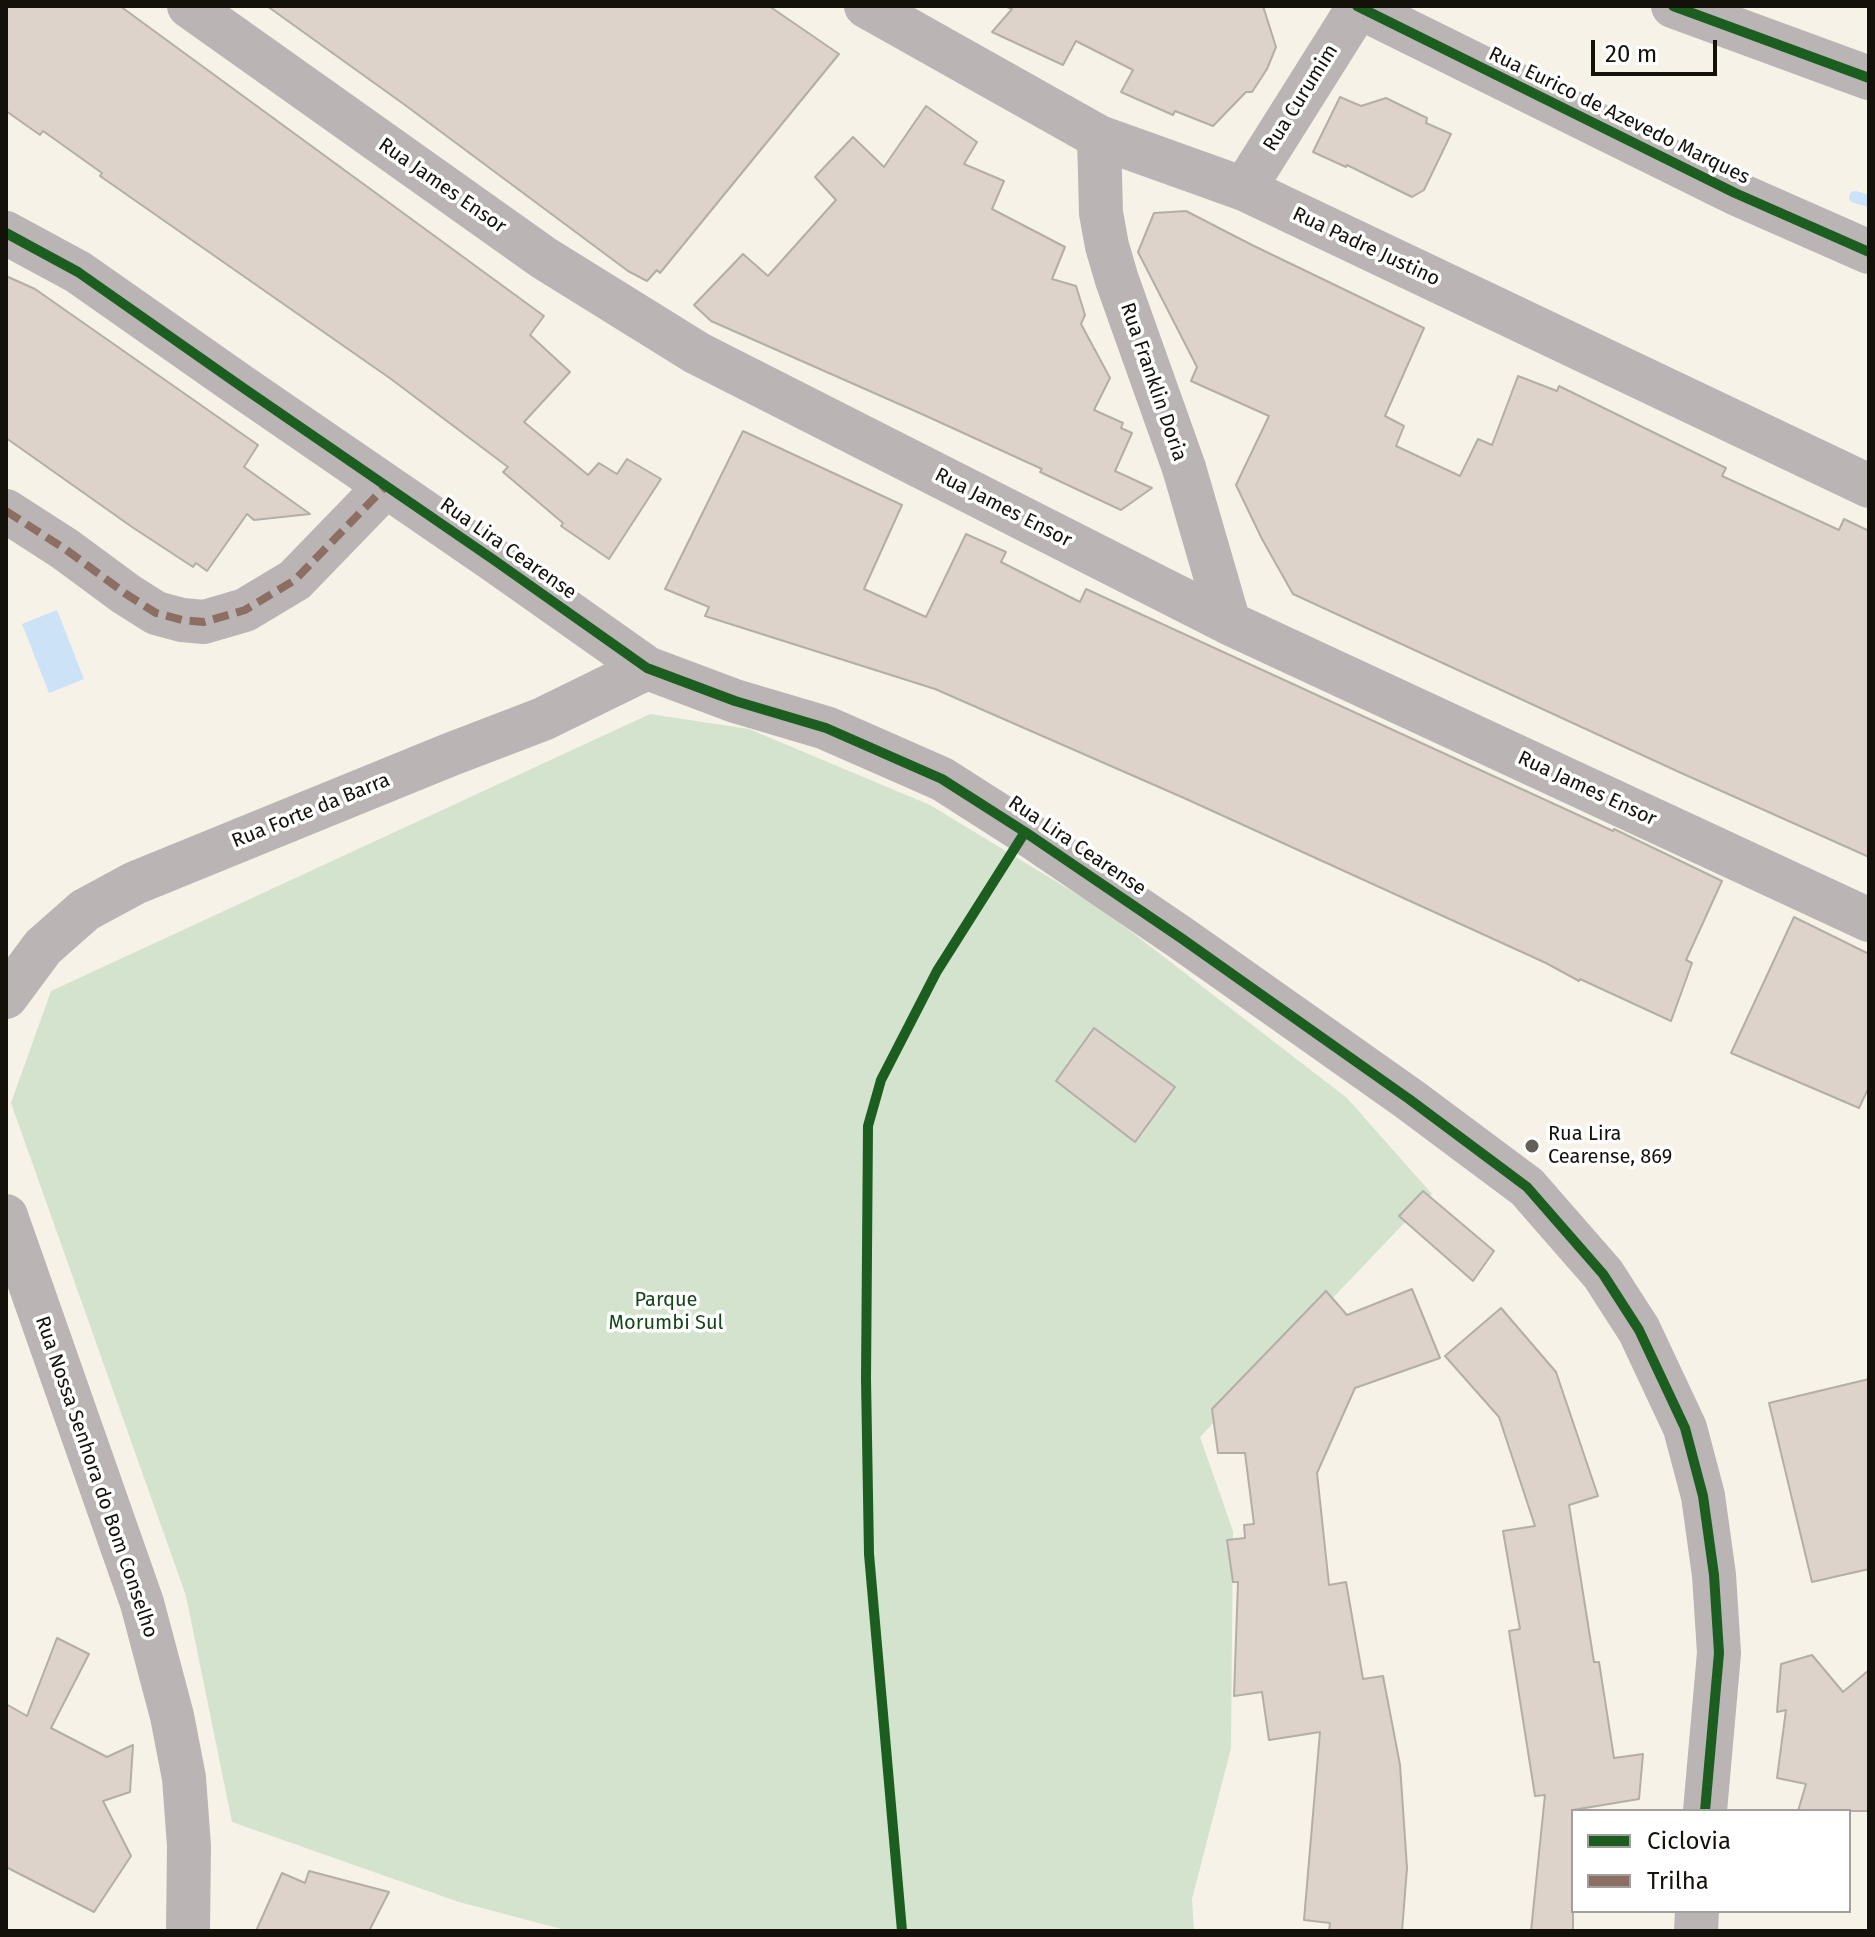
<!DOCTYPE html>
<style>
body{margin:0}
#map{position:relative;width:1875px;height:1937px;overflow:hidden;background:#f6f2e7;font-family:"Fira Sans",sans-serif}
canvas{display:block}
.frame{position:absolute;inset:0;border:8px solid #13110a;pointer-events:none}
.legend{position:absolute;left:1571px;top:1809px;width:280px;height:104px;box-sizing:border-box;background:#fff;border:2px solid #a1a09d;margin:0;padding:10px 14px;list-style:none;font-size:24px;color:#13110a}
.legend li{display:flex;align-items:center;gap:16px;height:40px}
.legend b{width:40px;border:2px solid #a1a09d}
.scale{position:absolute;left:1591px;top:40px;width:126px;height:36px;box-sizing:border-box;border:4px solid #13110a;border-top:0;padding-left:10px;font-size:24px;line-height:28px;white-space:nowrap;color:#13110a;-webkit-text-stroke:6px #fff;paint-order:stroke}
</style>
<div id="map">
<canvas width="1875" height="1937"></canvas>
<div class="frame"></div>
<ul class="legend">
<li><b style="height:10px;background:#1b5e20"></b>Ciclovia</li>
<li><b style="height:10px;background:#8d6e63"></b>Trilha</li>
</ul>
<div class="scale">20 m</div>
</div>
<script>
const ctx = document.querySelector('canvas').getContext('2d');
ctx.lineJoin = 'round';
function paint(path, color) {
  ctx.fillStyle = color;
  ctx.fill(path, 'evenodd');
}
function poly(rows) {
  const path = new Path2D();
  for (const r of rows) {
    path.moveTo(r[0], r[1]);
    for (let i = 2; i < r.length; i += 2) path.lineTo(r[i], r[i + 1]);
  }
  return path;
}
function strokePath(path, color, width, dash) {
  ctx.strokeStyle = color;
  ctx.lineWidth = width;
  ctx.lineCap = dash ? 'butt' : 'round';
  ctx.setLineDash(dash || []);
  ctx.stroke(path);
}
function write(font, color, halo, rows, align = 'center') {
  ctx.font = font + ' "Fira Sans",sans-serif';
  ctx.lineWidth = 7;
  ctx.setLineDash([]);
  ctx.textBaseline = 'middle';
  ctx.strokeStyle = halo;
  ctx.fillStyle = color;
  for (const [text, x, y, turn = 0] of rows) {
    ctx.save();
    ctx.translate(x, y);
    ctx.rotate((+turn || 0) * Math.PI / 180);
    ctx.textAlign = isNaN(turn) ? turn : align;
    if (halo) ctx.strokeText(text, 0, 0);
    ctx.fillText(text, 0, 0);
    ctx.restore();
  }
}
const green = poly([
 [650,714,749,729,930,805,1103,910,1347,1098,1432,1194,1200,1437,1233,1531,1231,1748,1192,1899,1194,1931,569,1931,459,1902,232,1822,186,1596,11,1103,51,991]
]);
const water = poly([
 [57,610,84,679,49,693,22,624]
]);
const stream = poly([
 [1855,197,1869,201]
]);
const building = poly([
 [6,6,120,6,544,316,530,335,570,372,524,422,588,475,599,463,617,474,627,459,661,479,609,559,561,526,563,523,503,472,508,467,391,379,100,176,102,173,43,131,40,135,6,111,6,6],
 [267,6,769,6,839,54,660,273,657,270,647,281,628,271,405,105,267,6],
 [1005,6,1263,6,1276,47,1267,69,1252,92,1246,92,1213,126,1175,111,1173,115,1121,92,1133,70,1076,41,1063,65,992,32,1012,9,1005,6],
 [1340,97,1361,106,1386,98,1427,118,1426,123,1451,134,1424,190,1412,197,1347,165,1346,167,1313,152,1340,97],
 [926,106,977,142,964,164,1004,181,992,209,1065,247,1052,279,1076,286,1085,315,1081,324,1110,378,1094,410,1123,423,1121,428,1132,433,1115,471,1152,488,1121,510,1040,472,1042,469,924,415,711,321,694,305,743,254,768,276,836,200,815,177,853,137,884,167,926,106],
 [1186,211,1252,245,1424,328,1385,416,1404,426,1396,446,1460,476,1478,439,1492,445,1518,376,1557,391,1559,386,1726,468,1722,476,1839,530,1844,519,1869,531,1869,857,1679,772,1293,594,1262,539,1236,485,1269,416,1191,381,1197,367,1138,252,1154,213,1186,211],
 [6,276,35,289,258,445,244,467,310,514,254,520,247,514,207,571,196,563,193,567,132,527,6,438,6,276],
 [743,431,902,505,864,589,926,617,966,534,1006,552,1001,562,1080,602,1086,589,1613,831,1614,829,1722,881,1686,960,1692,963,1671,1021,1580,979,1579,981,1546,963,1184,798,935,689,705,616,709,607,665,589,743,431],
 [1794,917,1869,954,1869,1087,1859,1108,1731,1053,1794,917],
 [1094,1028,1175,1087,1135,1142,1056,1081,1094,1028],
 [1423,1191,1494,1251,1473,1281,1399,1216,1423,1191],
 [1412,1289,1440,1358,1355,1388,1317,1473,1329,1585,1346,1582,1363,1679,1383,1676,1400,1765,1407,1868,1402,1931,1329,1931,1330,1923,1304,1920,1320,1732,1269,1740,1262,1692,1234,1696,1238,1582,1233,1582,1227,1540,1245,1538,1244,1525,1254,1524,1245,1453,1218,1453,1212,1409,1326,1291,1347,1315,1412,1289],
 [1501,1308,1556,1372,1598,1496,1569,1505,1594,1662,1599,1662,1614,1758,1643,1754,1639,1799,1573,1810,1573,1931,1531,1931,1545,1795,1535,1796,1509,1631,1520,1629,1503,1531,1535,1526,1499,1417,1445,1356,1501,1308],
 [1869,1379,1869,1569,1812,1582,1769,1403,1869,1379],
 [57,1638,89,1654,51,1728,107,1757,133,1745,130,1792,103,1801,131,1856,94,1912,6,1867,6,1704,27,1716,57,1638],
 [1812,1655,1843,1692,1869,1670,1869,1811,1798,1811,1806,1784,1777,1778,1786,1710,1777,1712,1781,1664,1812,1655],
 [309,1871,389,1892,369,1931,256,1931,282,1873,305,1883,309,1871]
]);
const minor = poly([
 [189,6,544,258,697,353,1229,623,1869,920],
 [866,6,1099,137,1244,189,1869,486],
 [1099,137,1101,213,1107,246,1117,280,1184,468,1229,623],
 [1244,189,1359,6],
 [6,233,78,272,242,387,494,560,647,668,735,701,826,728,942,779,1025,832,1181,938,1409,1099,1527,1187,1603,1274,1639,1330,1685,1428,1703,1496,1714,1575,1719,1653,1705,1811],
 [6,511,65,549,126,594,156,613,182,620,204,622,245,610,295,580,386,486],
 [6,997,43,947,85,910,135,883,449,755,543,719,647,668],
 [6,1216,142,1603,172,1716,184,1778,189,1846,188,1931],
 [1696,1931,1697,1911]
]);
const tertiary = poly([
 [1357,6,1735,193,1869,252],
 [1673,6,1869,78]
]);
const quiet = poly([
 [6,511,65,549,126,594,156,613,182,620,204,622,245,610,295,580,386,486]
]);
const cycleway = poly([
 [1357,6,1735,193,1869,252],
 [1673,6,1869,78],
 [6,233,78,272,242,387,494,560,647,668,735,701,826,728,942,779,1025,832,1181,938,1409,1099,1527,1187,1603,1274,1639,1330,1685,1428,1703,1496,1714,1575,1719,1653,1705,1811],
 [902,1931,869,1554,866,1379,868,1126,881,1080,937,971,1025,832]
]);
const markers = [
 [1532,1146,8,"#626057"]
];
const streetNames = [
 ["Rua Curumim",1301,98,-58],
 ["Rua Eurico de Azevedo Marques",1619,116,26],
 ["Rua James Ensor",442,186,35],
 ["Rua Padre Justino",1366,247,25],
 ["Rua Franklin Doria",1153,382,71],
 ["Rua James Ensor",1003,508,27],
 ["Rua Lira Cearense",508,549,35],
 ["Rua James Ensor",1587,789,25],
 ["Rua Forte da Barra",311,811,-22],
 ["Rua Lira Cearense",1077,846,34],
 ["Rua Nossa Senhora do Bom Conselho",96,1477,71]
];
const poiNames = [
 ["Rua Lira",1548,1134],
 ["Cearense, 869",1548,1157]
];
const parkNames = [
 ["Parque",666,1300],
 ["Morumbi Sul",666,1323]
];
paint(green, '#d4e3ce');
paint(water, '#cce2f6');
strokePath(stream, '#cce2f6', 12);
paint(building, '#ded3ca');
strokePath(building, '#b3aea8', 2);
strokePath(minor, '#bbb4b4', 44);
strokePath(tertiary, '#bbb4b4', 44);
strokePath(quiet, '#8d6e63', 8, [16, 8]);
strokePath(cycleway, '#1b5e20', 10);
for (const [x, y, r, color] of markers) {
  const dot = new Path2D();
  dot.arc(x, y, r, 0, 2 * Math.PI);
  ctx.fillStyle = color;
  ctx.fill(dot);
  strokePath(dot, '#fff', 3);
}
write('20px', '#13110a', '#fff', streetNames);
write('20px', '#13110a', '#fff', poiNames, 'left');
write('20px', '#154519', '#fff', parkNames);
</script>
